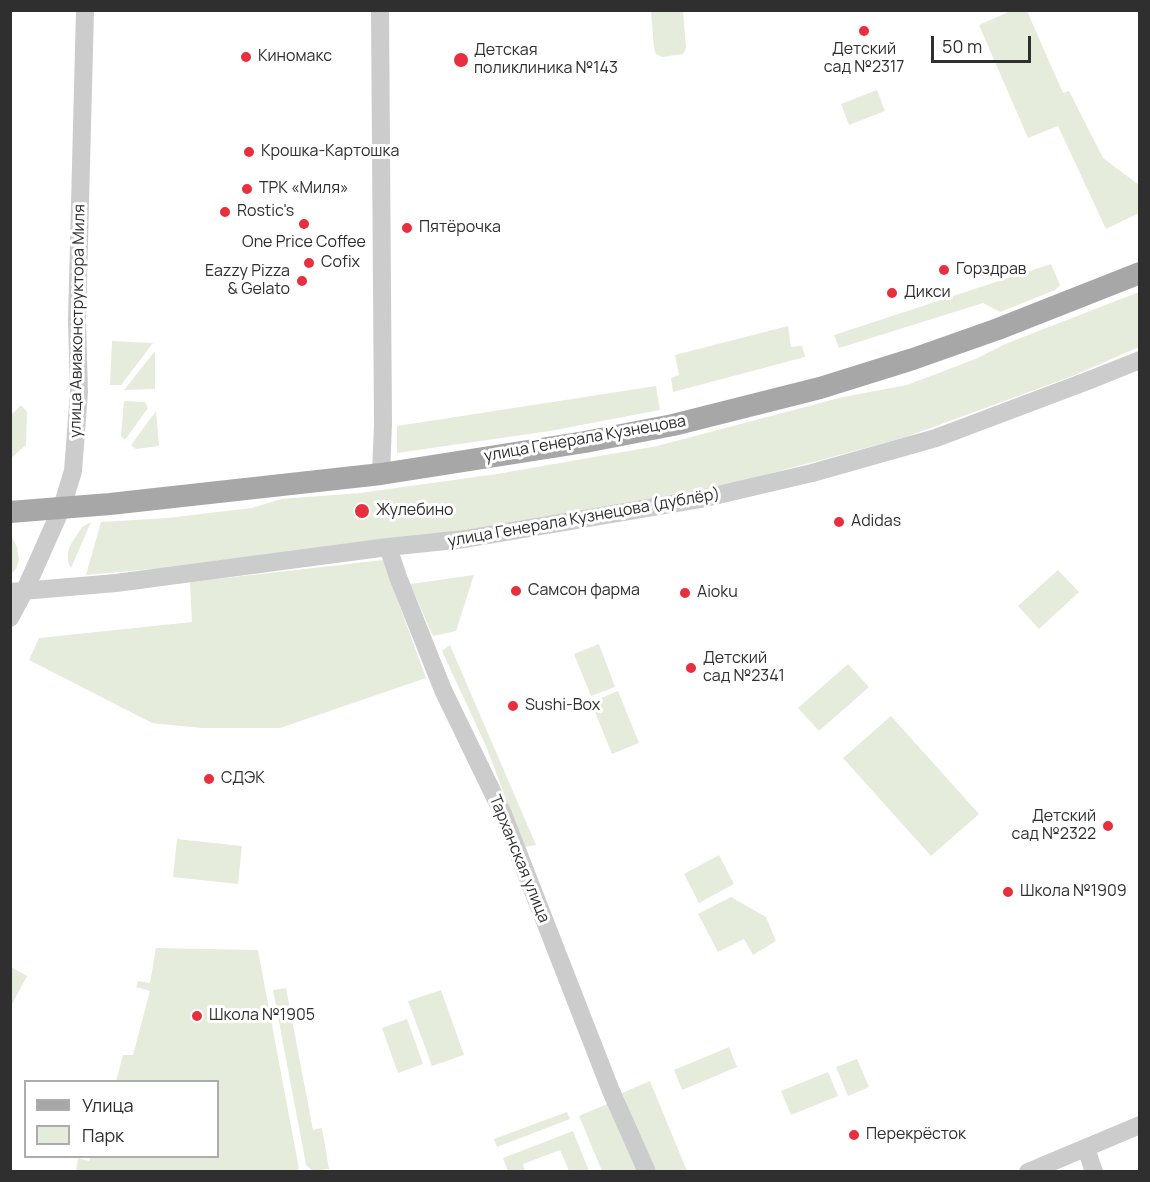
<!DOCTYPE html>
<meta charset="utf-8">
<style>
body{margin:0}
#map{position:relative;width:1150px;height:1182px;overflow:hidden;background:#fff;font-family:Manrope,sans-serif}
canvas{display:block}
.frame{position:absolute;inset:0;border:12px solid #2f2f2f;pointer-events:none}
.legend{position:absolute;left:24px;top:1080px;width:195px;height:78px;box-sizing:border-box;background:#fff;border:2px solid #acacac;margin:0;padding:8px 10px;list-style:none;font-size:18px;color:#2f2f2f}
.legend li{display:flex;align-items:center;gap:12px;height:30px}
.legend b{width:30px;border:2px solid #acacac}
.scale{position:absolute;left:931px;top:36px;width:100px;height:27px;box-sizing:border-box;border:3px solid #2f2f2f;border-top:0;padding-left:8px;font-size:18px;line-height:21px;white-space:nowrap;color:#2f2f2f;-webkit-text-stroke:4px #fff;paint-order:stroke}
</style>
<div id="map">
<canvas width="1150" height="1182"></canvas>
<div class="frame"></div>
<ul class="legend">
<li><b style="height:8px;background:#a7a7a7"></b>Улица</li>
<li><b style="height:16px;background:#e5ecdc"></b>Парк</li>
</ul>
<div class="scale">50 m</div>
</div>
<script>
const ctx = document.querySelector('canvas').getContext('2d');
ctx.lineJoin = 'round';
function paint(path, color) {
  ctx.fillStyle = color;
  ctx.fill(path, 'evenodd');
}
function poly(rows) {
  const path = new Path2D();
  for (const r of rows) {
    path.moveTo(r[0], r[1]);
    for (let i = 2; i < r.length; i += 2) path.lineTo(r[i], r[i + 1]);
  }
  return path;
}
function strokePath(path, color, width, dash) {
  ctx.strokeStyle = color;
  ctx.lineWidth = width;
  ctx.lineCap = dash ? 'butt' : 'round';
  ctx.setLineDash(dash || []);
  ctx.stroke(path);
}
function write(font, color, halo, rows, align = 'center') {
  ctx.font = font + ' Manrope,sans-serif';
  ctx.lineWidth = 6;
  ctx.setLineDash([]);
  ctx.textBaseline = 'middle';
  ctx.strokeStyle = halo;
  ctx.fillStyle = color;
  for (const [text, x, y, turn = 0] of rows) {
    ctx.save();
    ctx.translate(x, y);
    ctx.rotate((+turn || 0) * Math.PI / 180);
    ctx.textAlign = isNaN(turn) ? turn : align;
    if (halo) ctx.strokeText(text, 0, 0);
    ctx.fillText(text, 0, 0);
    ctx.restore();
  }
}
const green = poly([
 [1013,10,1027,11,1063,93,1069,91,1103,158,1139,185,1139,213,1106,229,1058,126,1028,138,979,25],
 [651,11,683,11,686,48,683,54,662,57,656,54,654,48],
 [877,90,885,111,849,125,841,104],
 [1051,264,1060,285,1055,290,1000,312,983,303,839,348,834,335],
 [1139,292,1139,347,1070,377,903,438,731,484,543,520,250,560,86,575,101,522,167,518,252,508,281,499,360,493,497,474,657,446,843,397,907,385,978,358,1005,344],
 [788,326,791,347,802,346,805,357,673,392,671,378,679,375,675,355],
 [112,341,153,343,121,385,110,385],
 [155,351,155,389,124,390],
 [656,386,660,410,550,431,397,453,397,426],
 [124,401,145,402,148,408,125,440,121,436],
 [21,405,27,412,26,445,11,458,11,415],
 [156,411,159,446,136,449,131,445],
 [91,522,71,568,68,562,68,551,71,544,82,527],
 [11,536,17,547,19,560,16,569,11,575],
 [383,560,426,678,280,728,202,728,152,723,29,660,39,638,192,622,190,582],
 [1058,570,1079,592,1039,629,1018,606],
 [474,575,456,631,433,636,410,584],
 [599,644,615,687,591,696,574,654],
 [450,645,536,845,524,847,486,746,442,651],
 [848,664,869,687,819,731,798,708],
 [618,691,639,743,612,754,591,702],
 [891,716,979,814,931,856,843,758],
 [177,839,242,846,238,884,173,877],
 [719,855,734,884,699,903,684,874],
 [731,897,766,917,776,941,753,955,744,939,718,952,698,914],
 [156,948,258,950,299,1169,291,1172,76,1171,78,1158,89,1161,91,1156,218,1156,218,1082,116,1081,123,1055,133,1055,150,991,136,987,138,981,150,983],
 [11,967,27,976,11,1006],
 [286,988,313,1130,322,1128,329,1169,313,1171,306,1165,273,990],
 [441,990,464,1055,432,1066,408,1001],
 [407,1019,423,1064,398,1073,382,1028],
 [729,1047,737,1067,682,1090,674,1070],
 [857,1059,869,1087,848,1096,836,1067],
 [828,1072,838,1096,791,1115,781,1091],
 [650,1081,687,1171,654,1171,622,1093],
 [612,1102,640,1171,602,1171,579,1116],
 [567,1112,570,1119,497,1147,494,1139],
 [573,1131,589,1171,569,1171,560,1150,523,1164,525,1171,508,1171,503,1158]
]);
const minor = poly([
 [380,10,383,424,381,474],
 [388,547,398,577,443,690,503,814,611,1091,647,1172],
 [10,592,116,583,388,547,465,539,701,499,812,473,936,438,1090,380,1140,360],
 [10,618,25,590,62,507,73,471,79,392,77,320,85,10],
 [1086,1148,1094,1172],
 [1028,1172,1140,1125]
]);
const major = poly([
 [10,512,110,504,381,474,585,442,673,425,820,388,913,359,998,329,1140,273]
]);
const markers = [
 [864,31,6,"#e72f3e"],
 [246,57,6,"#e72f3e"],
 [461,60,8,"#e72f3e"],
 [249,152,6,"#e72f3e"],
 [247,189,6,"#e72f3e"],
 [225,212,6,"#e72f3e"],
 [304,224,6,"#e72f3e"],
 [407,228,6,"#e72f3e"],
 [309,263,6,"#e72f3e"],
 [944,270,6,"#e72f3e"],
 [302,281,6,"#e72f3e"],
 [892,293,6,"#e72f3e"],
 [362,511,8,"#e72f3e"],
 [839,522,6,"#e72f3e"],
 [516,591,6,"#e72f3e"],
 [685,593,6,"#e72f3e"],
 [691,668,6,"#e72f3e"],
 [513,706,6,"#e72f3e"],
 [209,779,6,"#e72f3e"],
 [1108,826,6,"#e72f3e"],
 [1008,892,6,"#e72f3e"],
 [197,1016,6,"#e72f3e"],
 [854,1135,6,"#e72f3e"]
];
const poiNames = [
 ["Детский",864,50,"center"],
 ["сад №2317",864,68,"center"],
 ["Детская",474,51],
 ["поликлиника №143",474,69],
 ["Киномакс",258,57],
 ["Крошка-Картошка",261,152],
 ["ТРК «Миля»",259,189],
 ["Rostic's",237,212],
 ["Пятёрочка",419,228],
 ["One Price Coffee",304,243,"center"],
 ["Cofix",321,263],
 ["Горздрав",956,270],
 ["Eazzy Pizza",290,272,"right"],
 ["& Gelato",290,290,"right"],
 ["Дикси",904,293],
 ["Жулебино",376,511],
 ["Adidas",851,522],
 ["Самсон фарма",528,591],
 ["Aioku",697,593],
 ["Детский",703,659],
 ["сад №2341",703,677],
 ["Sushi-Box",525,706],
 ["СДЭК",221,779],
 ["Детский",1096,817,"right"],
 ["сад №2322",1096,835,"right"],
 ["Школа №1909",1020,892],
 ["Школа №1905",209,1016],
 ["Перекрёсток",866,1135]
];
const streetNames = [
 ["улица Авиаконструктора Миля",78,321,-89],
 ["улица Генерала Кузнецова",585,439,-10],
 ["улица Генерала Кузнецова (дублёр)",584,518,-10],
 ["Тарханская улица",519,859,68]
];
paint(green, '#e5ecdc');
strokePath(minor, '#ccc', 18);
strokePath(major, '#a7a7a7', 22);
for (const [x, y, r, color] of markers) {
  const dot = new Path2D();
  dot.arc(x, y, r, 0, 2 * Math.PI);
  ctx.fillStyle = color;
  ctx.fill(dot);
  strokePath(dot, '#fff', 2);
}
write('16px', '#2f2f2f', '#fff', poiNames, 'left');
write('16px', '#2f2f2f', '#fff', streetNames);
</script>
